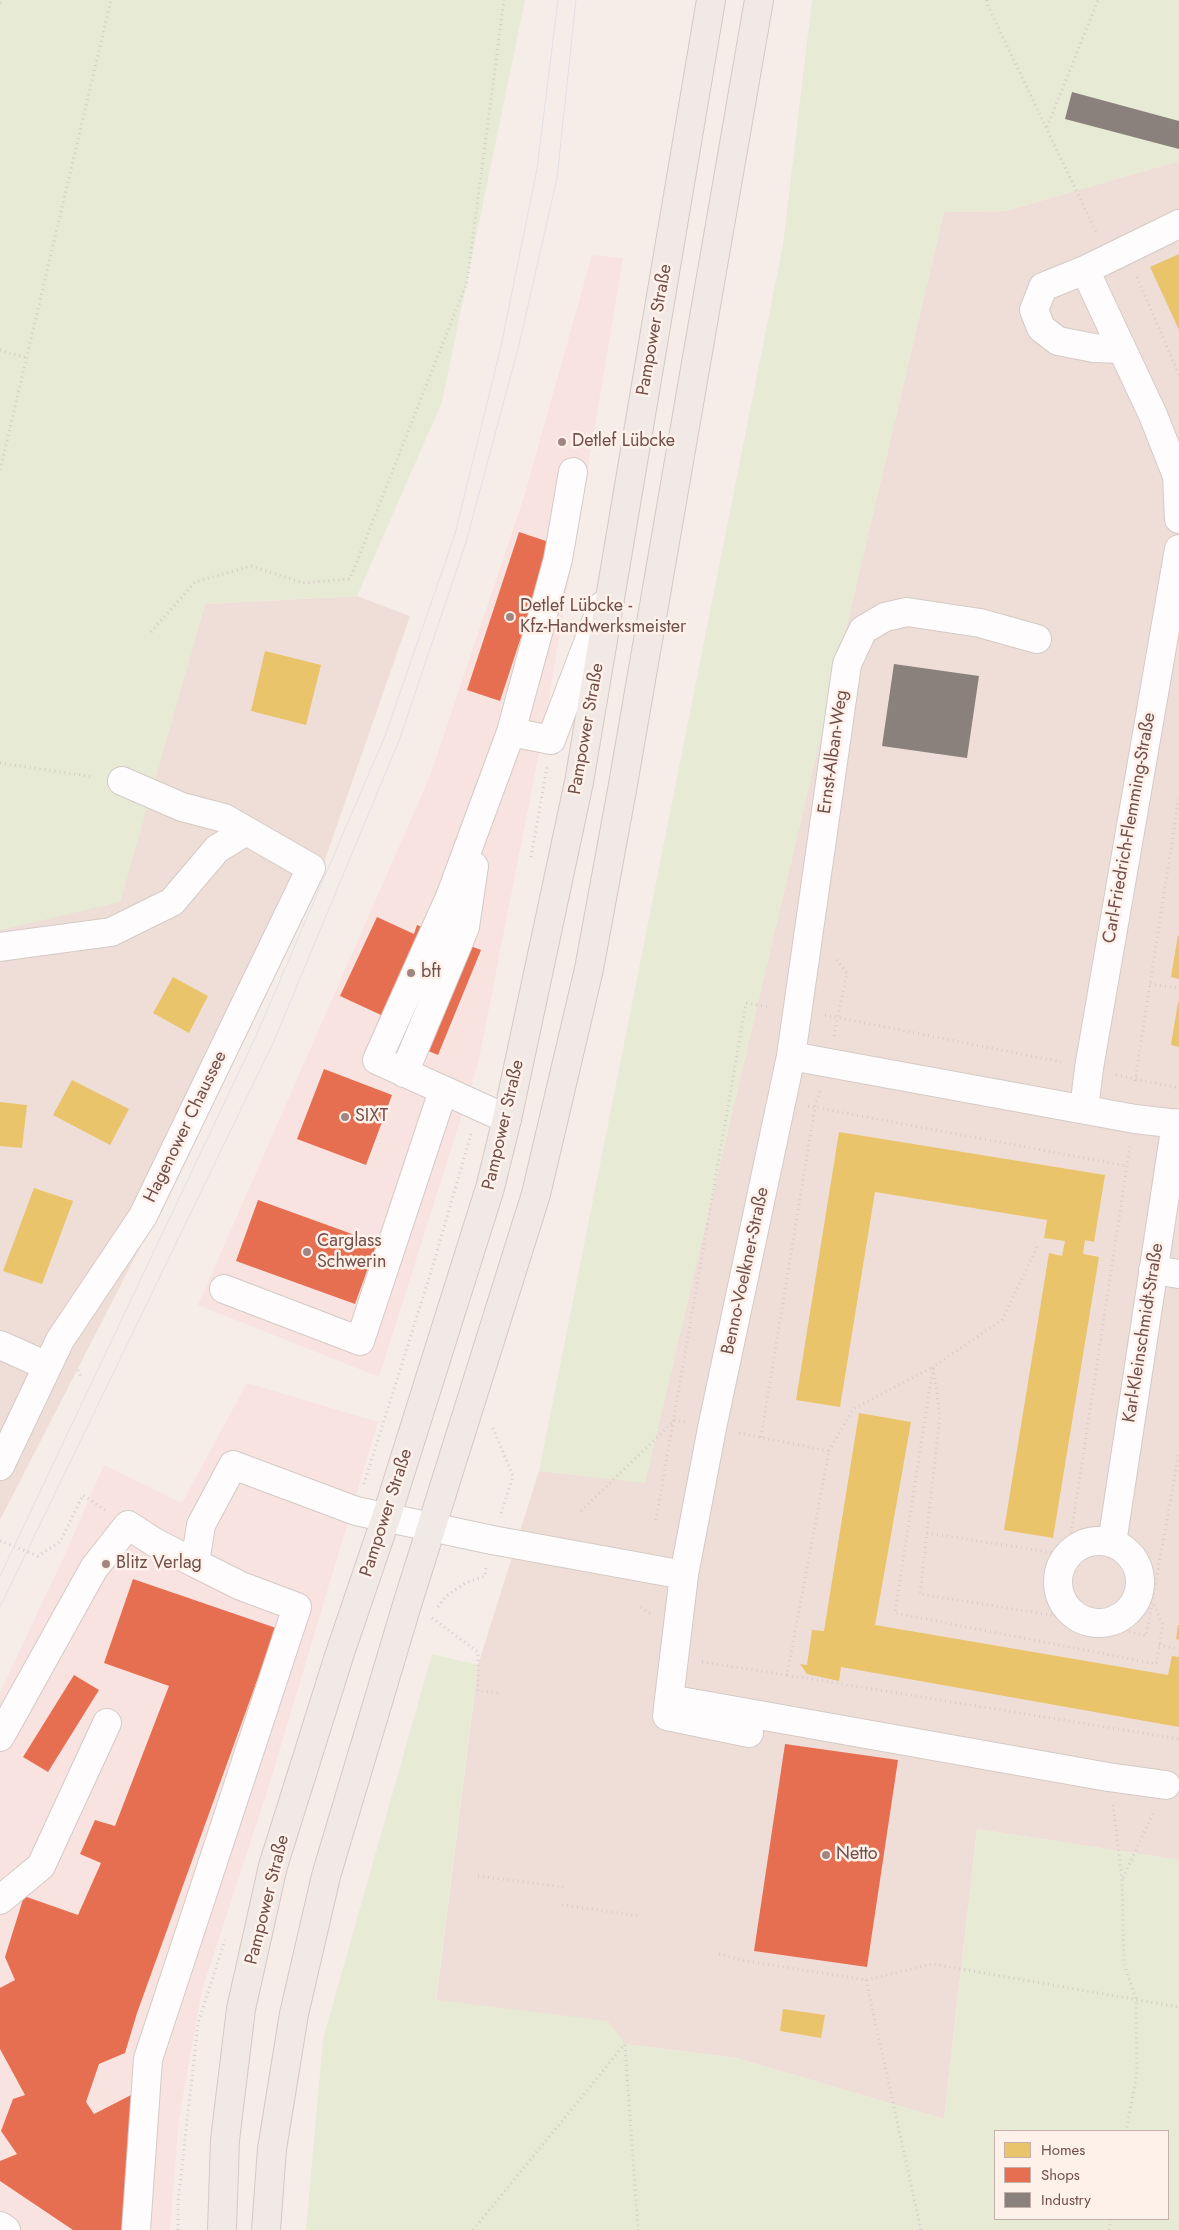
<!DOCTYPE html>
<meta charset="utf-8">
<style>
body{margin:0}
#map{position:relative;width:1179px;height:2230px;overflow:hidden;background:#f6ede9;font-family:Jost,sans-serif}
canvas{display:block}
.legend{position:absolute;left:994px;top:2130px;width:175px;height:90px;box-sizing:border-box;background:#fef1ea;border:1px solid #c6b0aa;margin:0;padding:6px 9px;list-style:none;font-size:15px;color:#724f4b}
.legend li{display:flex;align-items:center;gap:10px;height:25px}
.legend b{width:25px;border:1px solid #c6b0aa}
</style>
<div id="map">
<canvas width="1179" height="2230"></canvas>
<ul class="legend">
<li><b style="height:14px;background:#e9c46a"></b>Homes</li>
<li><b style="height:14px;background:#e76f51"></b>Shops</li>
<li><b style="height:14px;background:#8a817c"></b>Industry</li>
</ul>
</div>
<script>
const ctx = document.querySelector('canvas').getContext('2d');
ctx.lineJoin = 'round';
function paint(path, color) {
  ctx.fillStyle = color;
  ctx.fill(path, 'evenodd');
}
function poly(rows) {
  const path = new Path2D();
  for (const r of rows) {
    if (r.length === 3) {
      path.moveTo(r[0] + r[2], r[1]);
      path.arc(r[0], r[1], r[2], 0, 2 * Math.PI);
      continue;
    }
    path.moveTo(r[0], r[1]);
    for (let i = 2; i < r.length; i += 2) path.lineTo(r[i], r[i + 1]);
  }
  return path;
}
function strokePath(path, color, width, dash) {
  ctx.strokeStyle = color;
  ctx.lineWidth = width;
  ctx.lineCap = dash ? 'butt' : 'round';
  ctx.setLineDash(dash || []);
  ctx.stroke(path);
}
function write(font, color, halo, rows, align = 'center') {
  ctx.font = font + ' Jost,sans-serif';
  ctx.lineWidth = 5;
  ctx.setLineDash([]);
  ctx.textBaseline = 'middle';
  ctx.strokeStyle = halo;
  ctx.fillStyle = color;
  for (const [text, x, y, turn = 0] of rows) {
    ctx.save();
    ctx.translate(x, y);
    ctx.rotate((+turn || 0) * Math.PI / 180);
    ctx.textAlign = isNaN(turn) ? turn : align;
    if (halo) ctx.strokeText(text, 0, 0);
    ctx.fillText(text, 0, 0);
    ctx.restore();
  }
}
const residential = poly([
 [1179,161,1179,1860,977,1829,944,2119,736,2058,625,2044,436,2002,478,1665,539,1471,645,1482,944,212,1005,211],
 [357,596,410,616,320,874,148,1232,0,1520,0,930,120,901,205,604]
]);
const commercial = poly([
 [592,255,623,258,545,722,478,1064,379,1377,198,1305,430,776,524,497],
 [247,1383,378,1422,266,1795,202,1990,179,2119,170,2230,0,2230,0,1692,63,1559,104,1465,182,1503]
]);
const green = poly([
 [0,0,525,0,442,402,357,596,205,604,120,902,0,930],
 [812,0,1179,0,1179,161,1005,211,944,212,645,1483,539,1471,783,245],
 [432,1654,478,1665,436,2000,608,2021,625,2044,736,2058,944,2119,977,1829,1179,1860,1179,2230,306,2230,323,2039],
 [995,2131,1168,2131,1168,2219,995,2219]
]);
const homes = poly([
 [1179,254,1179,330,1150,267],
 [265,651,321,665,306,725,251,711],
 [1178,935,1179,936,1179,979,1171,977],
 [173,977,208,996,189,1033,153,1013],
 [1178,1002,1179,1002,1179,1047,1171,1045],
 [72,1080,129,1109,110,1145,53,1115],
 [0,1102,27,1105,22,1148,0,1146],
 [839,1132,1105,1175,1094,1242,1085,1240,1083,1254,1099,1257,1053,1538,1004,1530,1049,1253,1062,1256,1065,1241,1044,1238,1047,1220,875,1192,840,1407,796,1400],
 [34,1188,73,1201,42,1284,3,1271],
 [859,1413,911,1422,875,1625,1168,1675,1172,1656,1179,1657,1179,1727,841,1667,839,1681,807,1674,800,1664,807,1665,812,1630,824,1631],
 [1178,1625,1179,1625,1179,1640,1176,1639],
 [783,2009,825,2015,821,2038,780,2031]
]);
const shops = poly([
 [519,532,552,543,500,701,467,690],
 [377,917,414,934,417,925,481,950,438,1055,375,1029,381,1015,340,996],
 [324,1069,392,1095,366,1165,297,1139],
 [258,1200,377,1243,355,1304,236,1261],
 [133,1579,276,1628,137,2013,125,2053,99,2064,86,2102,94,2114,133,2094,126,2230,73,2230,0,2181,0,2161,17,2154,1,2131,13,2099,25,2095,0,2049,0,1988,15,1980,5,1957,24,1896,78,1915,101,1863,80,1854,95,1820,115,1826,169,1686,104,1663],
 [74,1675,99,1690,48,1772,23,1757],
 [785,1744,898,1760,867,1967,754,1951]
]);
const industry = poly([
 [1072,92,1179,121,1179,149,1065,119],
 [894,664,979,676,967,758,882,746]
]);
const path = poly([
 [987,0,988,6,1097,234],
 [0,3,2,0],
 [1047,127,1098,0],
 [1137,277,1179,375],
 [0,350,27,358],
 [0,470,111,0],
 [151,632,195,582,251,566,303,583,350,579,467,282,504,0],
 [0,763,94,777],
 [531,857,547,767],
 [1150,984,1179,988],
 [825,1015,1061,1062],
 [834,1036,847,973,835,958],
 [1116,1075,1179,1088],
 [1135,1081,1179,797],
 [808,1106,1127,1166],
 [1037,1247,1002,1320,933,1367,895,1613,1156,1664,1163,1625,1153,1602],
 [78,1370,81,1377],
 [493,1428,513,1476,501,1514],
 [739,1433,829,1451,787,1675,1179,1739],
 [761,1437,815,1107,820,1090],
 [829,1451,853,1409,933,1367,940,1415,920,1594,1095,1622,1146,1636,1179,1453],
 [364,1484,431,1272,471,1134],
 [581,1511,675,1420,686,1422],
 [656,1520,746,1003,769,1007],
 [927,1533,1068,1555,1130,1146],
 [0,1541,38,1556,60,1542,83,1495,105,1510],
 [438,1607,445,1597,465,1583,485,1576,486,1568],
 [641,1607,651,1614],
 [432,1618,478,1652,478,1691,500,1693],
 [1159,1645,1179,1649],
 [702,1662,787,1675],
 [1113,1805,1122,1879,1124,1964,1136,1999,1137,2074,1126,2131],
 [478,1876,564,1887],
 [1123,1878,1154,1811],
 [562,1905,640,1916],
 [719,1954,746,1961,866,1980,932,1964,1179,2007],
 [866,1980,921,2230],
 [625,2045,638,2230],
 [178,2230,178,2202,198,2023,225,1940],
 [473,2230,625,2044],
 [1109,2230,1111,2219]
]);
const minor = poly([
 [1085,270,1179,224],
 [1122,349,1094,348,1058,341,1041,328,1034,310,1043,287,1085,270,1153,415,1177,476,1179,519],
 [511,732,558,559,573,472],
 [0,947,111,932,172,902,217,849,246,831],
 [791,1056,1135,1119,1179,1124],
 [404,1073,465,927,474,866],
 [1084,1109,1089,1068,1179,549],
 [507,1119,377,1060,450,897,511,732,551,740,602,606],
 [1153,1270,1179,1274],
 [224,1289,360,1341,443,1091],
 [0,1345,47,1366],
 [0,1466,60,1340,143,1216,311,868,224,818,182,807,122,781],
 [1099,1582,41],
 [1112,1543,1176,1123],
 [684,1575,667,1716,749,1733],
 [669,1699,1108,1777,1166,1785],
 [0,1737,94,1568,128,1525,154,1542,195,1563],
 [0,1900,41,1866,107,1723],
 [0,2226,6,2230],
 [136,2230,148,2059,297,1607,241,1586,195,1563,201,1525,233,1465,356,1511,492,1540,684,1575,712,1428,791,1056,847,664,863,630,885,617,907,612,980,623,1037,639]
]);
const major = poly([
 [222,2230,225,2140,241,2009,273,1866,339,1656,386,1518,490,1188,507,1119,579,782,711,0],
 [266,2230,272,2149,294,2014,326,1876,406,1608,536,1194,589,969,622,790,759,0]
]);
const tram = poly([
 [0,1576,256,1036,385,736,455,534,501,346,537,169,558,0],
 [0,1607,274,1041,400,738,466,542,519,345,557,178,576,0]
]);
const markers = [
 [562,442,5,"#a08682"],
 [510,617,5,"#a08682"],
 [411,973,5,"#a08682"],
 [345,1117,5,"#a08682"],
 [307,1252,5,"#a08682"],
 [106,1564,5,"#a08682"],
 [826,1855,5,"#a08682"]
];
const streetNames = [
 ["Pampower Straße",655,330,-80],
 ["Pampower Straße",587,729,-80],
 ["Ernst-Alban-Weg",834,752,-82],
 ["Carl-Friedrich-Flemming-Straße",1130,828,-80],
 ["Pampower Straße",504,1125,-77],
 ["Hagenower Chaussee",186,1127,-64],
 ["Benno-Voelkner-Straße",746,1271,-78],
 ["Karl-Kleinschmidt-Straße",1144,1333,-81],
 ["Pampower Straße",387,1513,-72],
 ["Pampower Straße",268,1900,-76]
];
const poiNames = [
 ["Detlef Lübcke",572,442],
 ["Detlef Lübcke -",520,607],
 ["Kfz-Handwerksmeister",520,628],
 ["bft",421,973],
 ["SIXT",355,1117],
 ["Carglass",317,1242],
 ["Schwerin",317,1263],
 ["Blitz Verlag",116,1564],
 ["Netto",836,1855]
];
paint(residential, '#efded7');
paint(commercial, '#f8e3e0');
paint(green, '#e7ead4');
paint(homes, '#e9c46a');
paint(shops, '#e76f51');
paint(industry, '#8a817c');
strokePath(minor, '#d4cac6', 30);
strokePath(major, '#d5c8c5', 30);
strokePath(path, '#d6ccca', 3, [1, 4]);
strokePath(minor, '#fefcfc', 28);
strokePath(major, '#f1e9e5', 28);
strokePath(tram, '#e3e0e4', 1);
for (const [x, y, r, color] of markers) {
  const dot = new Path2D();
  dot.arc(x, y, r, 0, 2 * Math.PI);
  ctx.fillStyle = color;
  ctx.fill(dot);
  strokePath(dot, '#fef1ea', 2);
}
write('18px', '#724f4b', '#fef1ea', streetNames);
write('18px', '#724f4b', '#fef1ea', poiNames, 'left');
</script>
